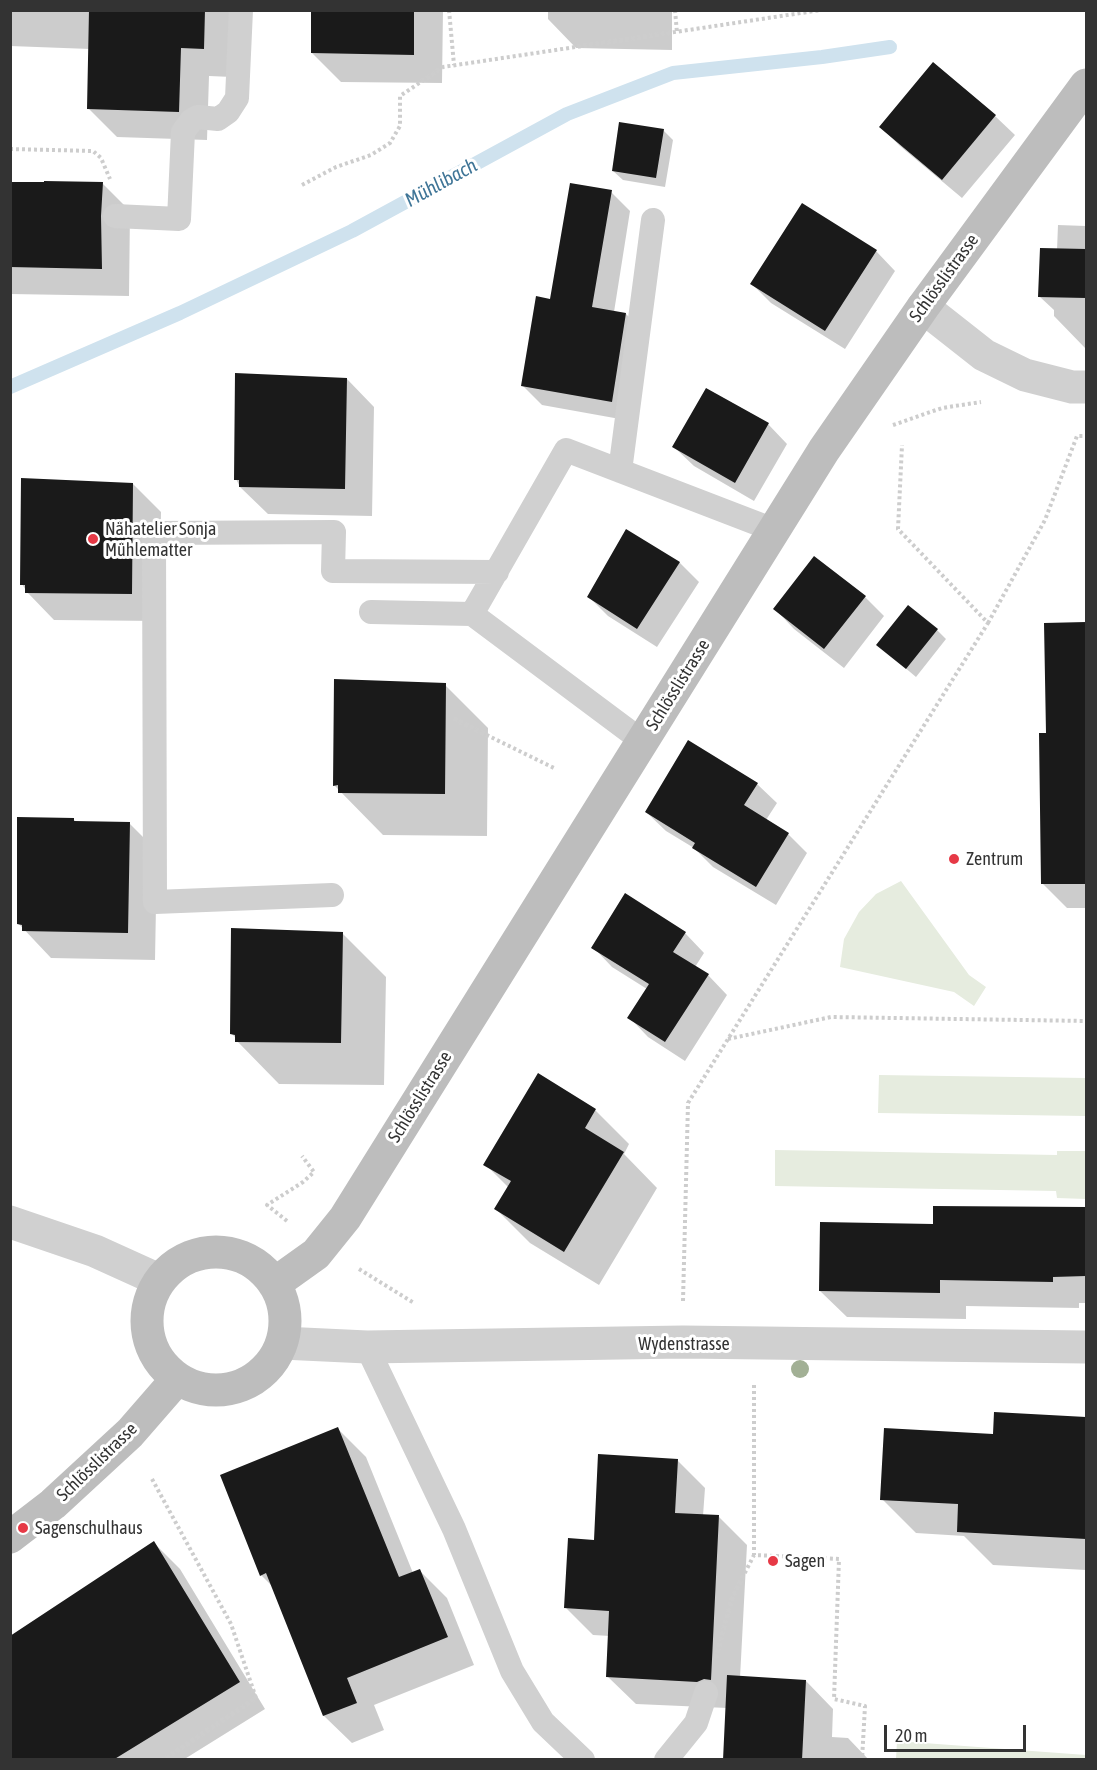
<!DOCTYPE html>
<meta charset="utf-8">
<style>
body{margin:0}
#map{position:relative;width:1097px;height:1770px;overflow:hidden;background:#fff;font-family:"Asap Condensed",sans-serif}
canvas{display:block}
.frame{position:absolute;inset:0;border:12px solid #333;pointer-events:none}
.scale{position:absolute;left:884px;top:1725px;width:142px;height:27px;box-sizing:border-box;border:3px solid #333;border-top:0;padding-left:8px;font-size:18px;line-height:21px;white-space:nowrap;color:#333;-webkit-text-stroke:4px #fff;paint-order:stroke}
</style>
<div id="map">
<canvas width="1097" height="1770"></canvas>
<div class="frame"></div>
<div class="scale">20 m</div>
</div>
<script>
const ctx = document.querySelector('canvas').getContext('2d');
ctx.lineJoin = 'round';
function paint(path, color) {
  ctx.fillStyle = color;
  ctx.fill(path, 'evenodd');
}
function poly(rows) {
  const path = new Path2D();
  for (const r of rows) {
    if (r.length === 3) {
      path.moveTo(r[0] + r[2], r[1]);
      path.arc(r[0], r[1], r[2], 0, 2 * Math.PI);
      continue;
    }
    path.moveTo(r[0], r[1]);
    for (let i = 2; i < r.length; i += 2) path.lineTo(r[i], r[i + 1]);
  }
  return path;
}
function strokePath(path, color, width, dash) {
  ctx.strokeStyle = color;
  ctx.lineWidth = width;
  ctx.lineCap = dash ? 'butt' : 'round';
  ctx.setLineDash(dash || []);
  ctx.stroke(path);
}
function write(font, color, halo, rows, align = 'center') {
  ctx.font = font + ' "Asap Condensed",sans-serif';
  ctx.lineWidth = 6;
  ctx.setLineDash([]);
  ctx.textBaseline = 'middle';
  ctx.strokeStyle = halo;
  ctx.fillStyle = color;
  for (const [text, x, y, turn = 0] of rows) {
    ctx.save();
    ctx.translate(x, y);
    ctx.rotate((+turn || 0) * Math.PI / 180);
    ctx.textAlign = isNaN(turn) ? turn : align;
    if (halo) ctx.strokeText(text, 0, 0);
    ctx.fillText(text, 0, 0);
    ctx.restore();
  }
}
const green = poly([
 [901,881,969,975,986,987,974,1006,954,992,840,967,844,939,859,912,876,894],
 [879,1075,1086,1078,1086,1116,878,1113],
 [775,1150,1057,1155,1057,1151,1086,1151,1086,1199,1057,1198,1056,1191,775,1186],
 [897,1741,1086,1755,1086,1759,896,1759]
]);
const shadow = poly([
 [10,10,234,10,232,77,209,76,207,140,117,137,88,108,90,49,10,46],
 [313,10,443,10,442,83,341,82,312,53],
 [548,10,672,10,672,50,576,48,548,19],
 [809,10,906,10,906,12],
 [933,64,995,116,1015,135,962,198,900,146,881,127],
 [663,130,673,140,665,187,623,180,613,171],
 [10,183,102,183,130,211,129,296,10,294],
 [611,192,630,211,614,312,626,314,645,333,631,421,542,405,522,385,552,301],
 [1058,225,1086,226,1086,349,1054,316,1054,310,1040,297,1057,250],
 [876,251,895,271,845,349,771,303,752,284],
 [347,379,374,407,372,516,268,514,240,487,236,479],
 [768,424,787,444,754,501,694,466,674,447],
 [133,484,161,512,159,621,54,620,27,592,22,584],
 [626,531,680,563,699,582,657,647,608,616,589,597],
 [865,597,884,616,844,668,794,629,775,609],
 [1086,624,1086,908,1067,908,1043,884,1048,734,1046,625],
 [937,630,946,639,916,677,878,645],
 [445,685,488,728,487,836,383,835,334,785],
 [757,784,777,803,766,820,788,834,807,853,776,905,713,867,694,848,666,831,646,812],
 [74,820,77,822,129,823,157,851,155,960,51,958,18,923],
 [685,933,704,953,695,967,708,975,727,995,685,1061,648,1037,629,1017,647,989,612,967,593,947],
 [343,934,386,977,384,1085,279,1084,237,1041,237,1039,232,1034],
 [595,1110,629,1144,624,1154,657,1188,599,1285,530,1243,496,1209,509,1188,485,1164],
 [935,1208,1086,1208,1086,1303,1079,1303,1079,1308,966,1306,966,1319,847,1317,820,1291,935,1226],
 [996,1414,1086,1419,1086,1570,993,1565,964,1536,916,1533,882,1499,994,1435],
 [338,1429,366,1457,413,1573,420,1571,447,1598,474,1665,374,1705,384,1730,352,1743,324,1716,273,1587,261,1575],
 [677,1460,705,1488,703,1516,719,1517,747,1545,740,1678,806,1681,833,1709,832,1737,848,1738,869,1760,724,1760,727,1708,636,1704,608,1677,610,1636,593,1635,566,1608,595,1541],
 [154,1543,180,1569,265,1709,183,1760,10,1760]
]);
const stream = poly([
 [10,387,180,313,352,231,567,114,673,73,822,57,890,47]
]);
const building = poly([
 [89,10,205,10,204,49,181,48,179,112,87,109],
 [311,10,414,10,414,55,311,53],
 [933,62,996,115,942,180,879,127],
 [619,122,664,129,656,178,612,171],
 [44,181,103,182,101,216,102,269,10,267,10,182,44,182],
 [570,183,612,190,592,307,626,313,612,402,521,386,536,296,550,299],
 [802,203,877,250,825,331,750,284],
 [1040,248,1086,249,1086,298,1038,297],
 [235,373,347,378,345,489,239,487,239,480,234,480],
 [706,388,769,423,735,483,672,447],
 [21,478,133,483,132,594,25,593,25,585,20,585],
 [626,529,680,562,637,629,587,597],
 [814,556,866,596,824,649,773,609],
 [908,605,938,629,906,669,876,645],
 [1086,622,1086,884,1041,884,1039,733,1046,733,1044,623],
 [334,679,446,683,445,794,338,793,338,785,333,786],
 [688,740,758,783,744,805,789,833,756,887,692,848,695,843,645,812],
 [17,817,74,818,74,821,130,822,128,933,22,931,22,925,17,924],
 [625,893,686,932,673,952,709,974,665,1042,627,1018,649,984,591,948],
 [231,928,343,932,341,1043,235,1042,235,1035,230,1034],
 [538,1073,596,1109,585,1128,624,1152,564,1252,494,1209,511,1181,483,1165],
 [933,1206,1086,1207,1086,1276,1053,1277,1053,1282,940,1280,940,1293,819,1291,820,1222,933,1224],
 [994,1412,1086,1417,1086,1539,957,1532,958,1504,880,1500,884,1428,993,1434],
 [338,1427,399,1577,420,1569,448,1637,347,1678,357,1703,323,1716,266,1573,260,1576,220,1475],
 [598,1454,678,1459,675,1513,719,1515,711,1680,704,1679,697,1682,606,1677,609,1611,564,1608,568,1538,594,1540],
 [154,1541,240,1682,113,1760,10,1760,10,1636],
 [727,1675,806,1680,802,1760,723,1760]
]);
const path = poly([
 [449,10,454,65],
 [675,10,677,33],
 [10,149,93,151,101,158,110,179],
 [302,185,336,167,371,155,390,143,400,126,400,96,443,67,821,10],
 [893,425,942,408,981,402],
 [988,623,1045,520,1077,436,1086,436],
 [454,719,556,769],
 [728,1039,831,1017,1086,1021],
 [287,1221,267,1205,303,1182,314,1172,302,1156],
 [359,1269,414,1303],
 [683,1301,688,1103,988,623,898,529,902,445],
 [754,1385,754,1555,839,1559,834,1699,865,1706,862,1760],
 [152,1479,231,1624,256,1698,163,1760],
 [716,1658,732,1598,754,1555]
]);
const lane = poly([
 [115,216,179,219,183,132,191,121,198,117,218,119,228,112,237,98,241,10],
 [620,471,653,220],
 [371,612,472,614],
 [642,741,472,614,566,450,774,530],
 [332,895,155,902,154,533,334,532,333,571,497,572],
 [367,1347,454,1529,512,1671,543,1722,583,1760],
 [666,1760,696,1723,706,1693]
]);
const street = poly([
 [923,307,984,355,1025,375,1072,387,1086,387],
 [10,1222,95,1251,159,1280],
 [282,1343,367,1347,683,1342,1086,1347]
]);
const secondary = poly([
 [216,1321,69],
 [274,1284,316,1254,345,1218,824,450,923,307,1086,85],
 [10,1537,53,1504,130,1433,177,1379]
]);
const trees = [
 [800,1369]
];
const markers = [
 [93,539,6,"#e63946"],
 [954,859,6,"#e63946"],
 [23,1528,6,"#e63946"],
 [773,1561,6,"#e63946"]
];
const streetNames = [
 ["Schlösslistrasse",944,278,-54],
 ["Schlösslistrasse",678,685,-58],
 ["Schlösslistrasse",420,1097,-58],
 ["Wydenstrasse",684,1344],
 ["Schlösslistrasse",97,1462,-44]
];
const poiNames = [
 ["Nähatelier Sonja",105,529],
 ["Mühlematter",105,550],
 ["Zentrum",966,859],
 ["Sagenschulhaus",35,1528],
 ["Sagen",785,1561]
];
const waterNames = [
 ["Mühlibach",441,183,-29]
];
paint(green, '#e6ecdf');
paint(shadow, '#0003');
strokePath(stream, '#cfe2ee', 14);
paint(building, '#1a1a1a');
strokePath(path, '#cdcdcd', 4, [3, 3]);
strokePath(lane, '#d0d0d0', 24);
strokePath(street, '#d0d0d0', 33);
strokePath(secondary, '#bdbdbd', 33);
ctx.fillStyle = '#a2b095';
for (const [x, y] of trees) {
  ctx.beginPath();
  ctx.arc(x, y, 9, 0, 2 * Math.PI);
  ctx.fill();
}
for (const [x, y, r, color] of markers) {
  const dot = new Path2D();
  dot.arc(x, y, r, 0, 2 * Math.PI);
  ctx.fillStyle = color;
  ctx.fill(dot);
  strokePath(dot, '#fff', 2);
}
write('18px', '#333', '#fff', streetNames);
write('18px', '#333', '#fff', poiNames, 'left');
write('italic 20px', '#3f7597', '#fff', waterNames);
</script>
